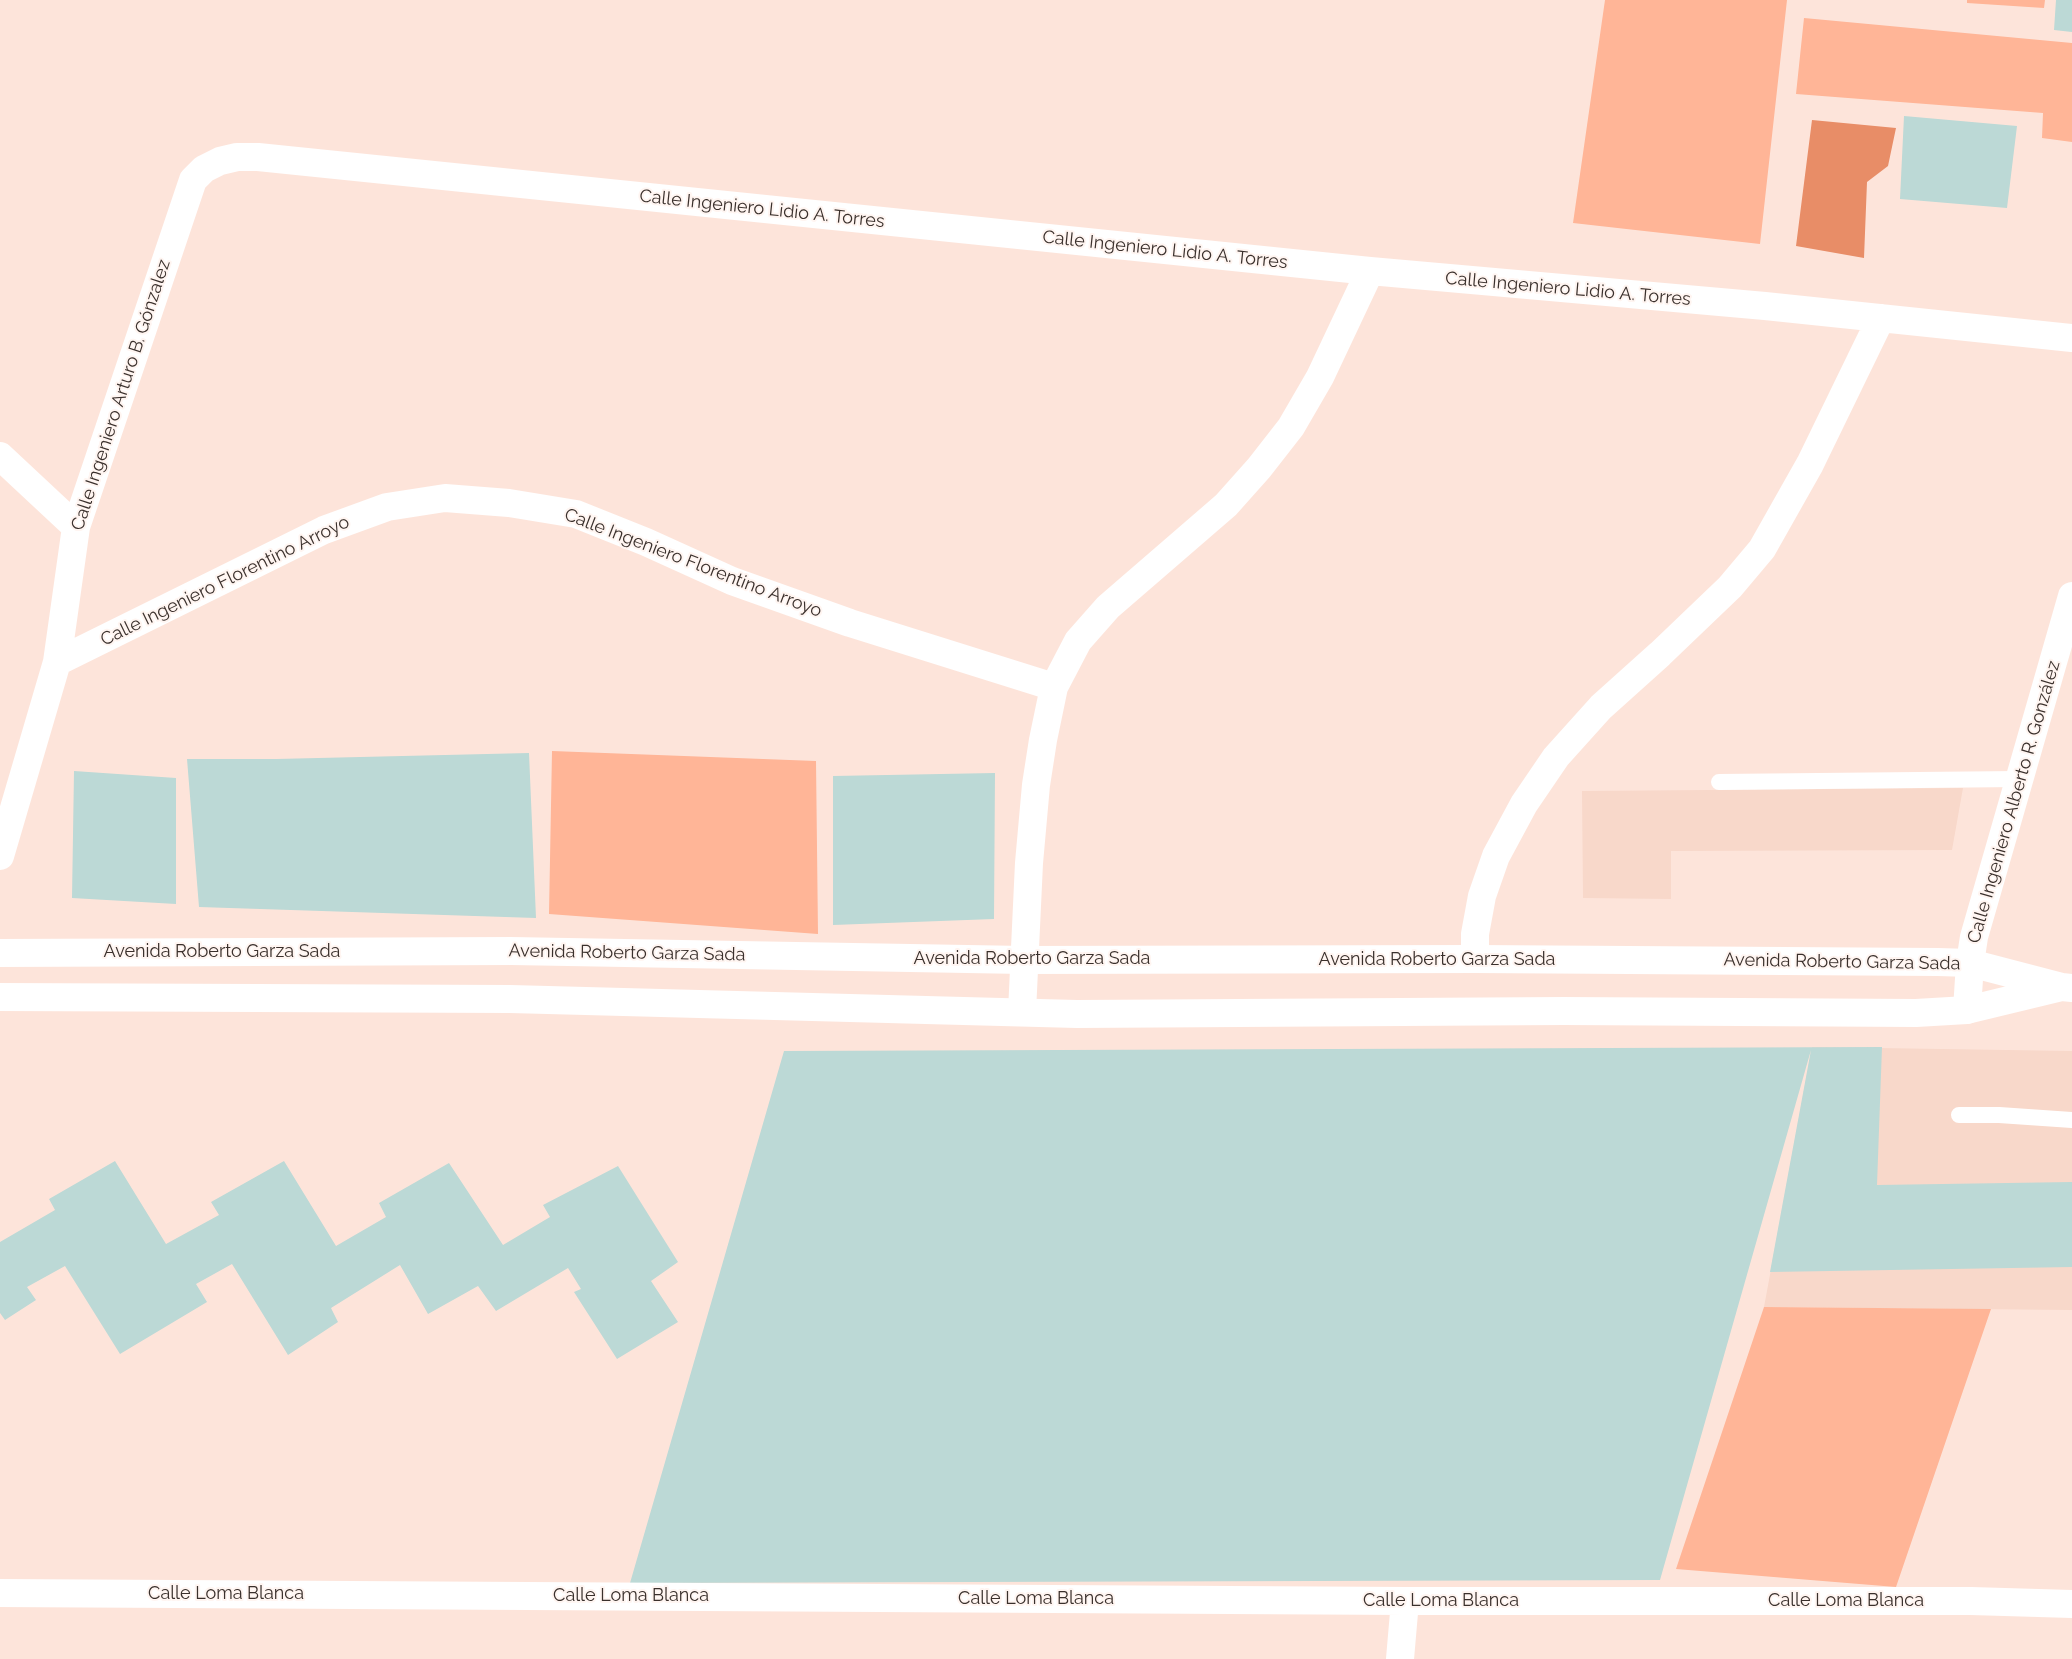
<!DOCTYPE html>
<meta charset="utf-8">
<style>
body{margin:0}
canvas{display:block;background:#fde4da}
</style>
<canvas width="2072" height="1659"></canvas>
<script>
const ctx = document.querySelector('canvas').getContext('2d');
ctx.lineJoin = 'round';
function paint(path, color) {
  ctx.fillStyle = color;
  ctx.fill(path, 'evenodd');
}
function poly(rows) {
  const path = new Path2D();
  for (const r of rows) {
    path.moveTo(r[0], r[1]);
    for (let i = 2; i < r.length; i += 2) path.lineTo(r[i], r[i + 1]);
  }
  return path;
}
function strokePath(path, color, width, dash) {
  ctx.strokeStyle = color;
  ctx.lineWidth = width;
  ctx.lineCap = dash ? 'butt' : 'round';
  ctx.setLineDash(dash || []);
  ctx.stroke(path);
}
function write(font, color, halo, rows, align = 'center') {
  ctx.font = font + ' Raleway,sans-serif';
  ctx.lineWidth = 4;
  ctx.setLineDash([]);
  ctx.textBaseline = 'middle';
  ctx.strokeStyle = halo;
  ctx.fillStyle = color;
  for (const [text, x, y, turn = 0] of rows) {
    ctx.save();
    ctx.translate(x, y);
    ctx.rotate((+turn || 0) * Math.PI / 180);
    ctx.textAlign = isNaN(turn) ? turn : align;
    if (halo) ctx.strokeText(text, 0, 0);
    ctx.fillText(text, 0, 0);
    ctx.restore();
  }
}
const built = poly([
 [1963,788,1952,850,1671,851,1671,899,1583,898,1582,791],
 [1812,1047,2072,1051,2072,1310,1764,1307]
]);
const green = poly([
 [1605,0,1787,0,1760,244,1573,223],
 [1967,0,2045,0,2044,8,1967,3],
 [1804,18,2072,43,2072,142,2042,138,2043,113,1796,94],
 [552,751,816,761,818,934,549,914],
 [1764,1307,1991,1309,1896,1587,1676,1569]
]);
const water = poly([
 [1812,120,1896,128,1888,166,1867,182,1864,258,1796,246]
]);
const building = poly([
 [2056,0,2072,0,2072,32,2054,30],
 [1904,116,2017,126,2007,208,1900,199],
 [529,753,536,918,199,907,187,759,276,759],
 [74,771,176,778,176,904,72,898],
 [995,773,994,919,833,925,833,776],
 [1882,1047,1877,1185,2072,1182,2072,1267,1770,1272,1811,1050,1660,1580,630,1583,784,1051],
 [115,1161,166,1244,219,1215,211,1202,284,1161,336,1246,386,1217,379,1203,449,1163,503,1245,550,1217,543,1205,618,1166,678,1262,651,1281,678,1322,617,1359,574,1292,581,1289,568,1268,496,1311,478,1286,428,1314,400,1265,331,1308,338,1322,288,1355,232,1264,196,1284,207,1302,120,1354,65,1266,27,1287,36,1300,5,1320,0,1313,0,1242,55,1210,49,1199]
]);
const service = poly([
 [1719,782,2018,779],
 [1959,1115,1999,1115,2072,1120]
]);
const minor = poly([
 [0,456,76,527],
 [57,662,324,530,387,507,445,498,509,503,576,514,646,542,732,581,850,623,1054,687],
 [0,856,57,662,76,527,193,180,204,169,220,161,237,157,258,157,1370,271,1765,306,2072,338],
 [1475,959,1475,934,1482,896,1496,856,1524,804,1556,757,1601,707,1660,654,1730,587,1762,549,1810,464,1881,318],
 [1967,1010,1970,963,1974,937,2072,596],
 [1022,1012,1029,863,1036,785,1043,740,1054,687,1078,641,1108,607,1226,505,1259,468,1291,427,1320,377,1370,271],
 [0,1593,1405,1601,1971,1601,2072,1604],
 [1400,1659,1405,1601]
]);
const tertiary = poly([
 [0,953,511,951,1024,960,1475,959,1938,962,1970,963,2062,987,2072,988],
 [0,997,510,999,1077,1014,1564,1011,1916,1013,1967,1010,2058,988]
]);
const streetNames = [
 ["Calle Ingeniero Lidio A. Torres",762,209,6],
 ["Calle Ingeniero Lidio A. Torres",1165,250,6],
 ["Calle Ingeniero Lidio A. Torres",1568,289,5],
 ["Calle Ingeniero Arturo B. Gónzalez",121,395,-72],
 ["Calle Ingeniero Florentino Arroyo",693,563,21],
 ["Calle Ingeniero Florentino Arroyo",225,581,-26],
 ["Calle Ingeniero Alberto R. González",2014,802,-74],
 ["Avenida Roberto Garza Sada",222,952],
 ["Avenida Roberto Garza Sada",627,953,1],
 ["Avenida Roberto Garza Sada",1032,959],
 ["Avenida Roberto Garza Sada",1437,960],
 ["Avenida Roberto Garza Sada",1842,962,1],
 ["Calle Loma Blanca",226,1594],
 ["Calle Loma Blanca",631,1596],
 ["Calle Loma Blanca",1036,1599],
 ["Calle Loma Blanca",1441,1601],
 ["Calle Loma Blanca",1846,1601]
];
paint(built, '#f8d8ca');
paint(green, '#ffb597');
paint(water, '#e88d67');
paint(building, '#bcd9d6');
strokePath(service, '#fff', 16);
strokePath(minor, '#fff', 28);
strokePath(tertiary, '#fff', 28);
write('18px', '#3a302c', '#fff5f1', streetNames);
</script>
